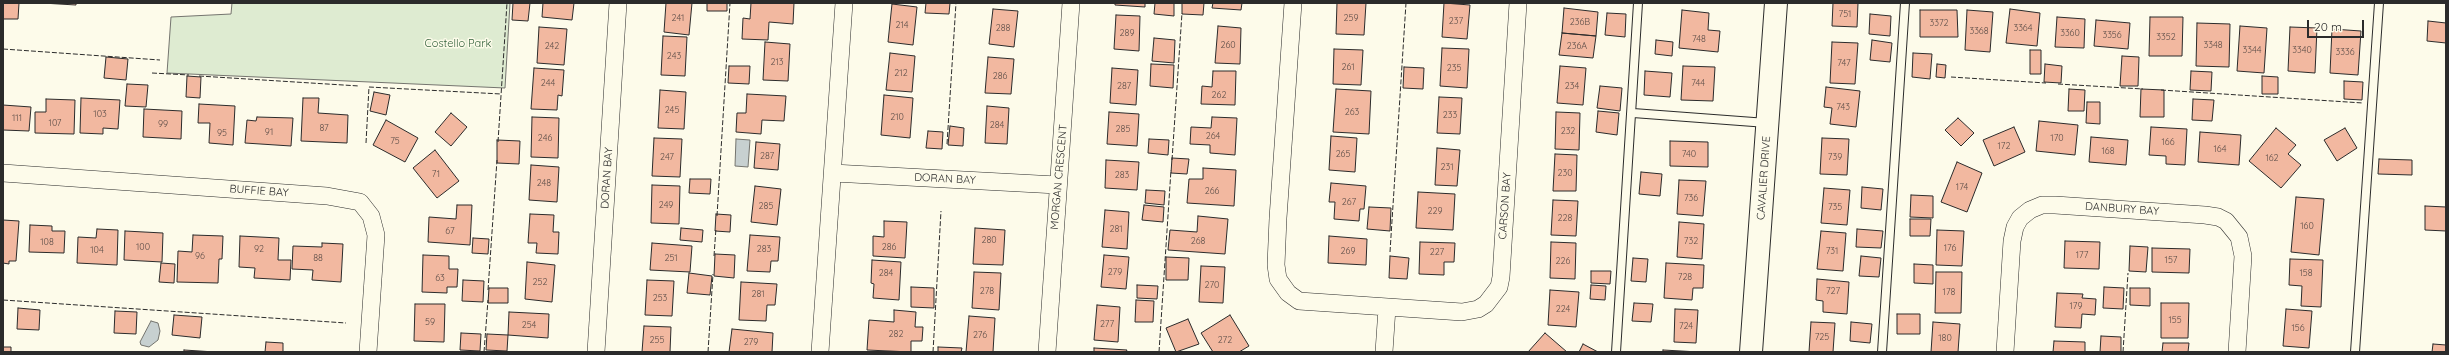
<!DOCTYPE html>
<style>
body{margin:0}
#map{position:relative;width:2449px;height:355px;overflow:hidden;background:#fdfbea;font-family:Quicksand,sans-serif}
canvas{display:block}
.frame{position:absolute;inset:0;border:4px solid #2b2b2b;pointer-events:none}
.scale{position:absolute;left:2307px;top:20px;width:57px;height:18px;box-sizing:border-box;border:2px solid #2b2b2b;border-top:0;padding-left:5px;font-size:12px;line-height:14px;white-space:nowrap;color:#2b2b2b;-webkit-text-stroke:3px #fdfbea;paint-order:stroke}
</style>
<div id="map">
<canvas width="2449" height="355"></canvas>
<div class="frame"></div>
<div class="scale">20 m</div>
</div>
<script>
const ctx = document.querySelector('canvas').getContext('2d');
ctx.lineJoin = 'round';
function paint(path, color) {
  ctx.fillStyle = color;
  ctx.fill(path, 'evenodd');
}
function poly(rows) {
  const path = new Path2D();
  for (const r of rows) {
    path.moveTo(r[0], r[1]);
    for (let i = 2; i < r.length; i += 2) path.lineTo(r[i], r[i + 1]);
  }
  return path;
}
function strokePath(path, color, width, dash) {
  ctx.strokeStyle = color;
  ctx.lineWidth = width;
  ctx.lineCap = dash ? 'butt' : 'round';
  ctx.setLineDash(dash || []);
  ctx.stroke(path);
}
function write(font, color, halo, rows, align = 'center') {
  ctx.font = font + ' Quicksand,sans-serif';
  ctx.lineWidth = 3;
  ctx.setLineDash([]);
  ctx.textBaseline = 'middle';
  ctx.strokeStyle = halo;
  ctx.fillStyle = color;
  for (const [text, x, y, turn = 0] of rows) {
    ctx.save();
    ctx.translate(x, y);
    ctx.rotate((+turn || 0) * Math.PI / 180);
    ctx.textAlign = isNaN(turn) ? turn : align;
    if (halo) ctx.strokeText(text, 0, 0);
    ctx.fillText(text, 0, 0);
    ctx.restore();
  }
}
const green = poly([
 [232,3,510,3,505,88,167,73,171,17,231,14,232,3]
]);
const water = poly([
 [736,139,750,140,748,167,735,166,736,139],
 [151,321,158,323,160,331,158,340,149,347,141,345,140,342,151,321]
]);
const building = poly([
 [3,3,19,3,18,19,3,19,3,3],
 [42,3,76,3,76,5,42,3],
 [513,3,530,3,528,21,512,20,513,3],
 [543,3,574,3,572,20,542,17,543,3],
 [666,3,692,3,689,35,664,32,666,3],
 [707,3,727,3,727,11,707,11,707,3],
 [751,3,794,3,793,24,769,22,768,40,742,39,743,18,750,19,751,3],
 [926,3,950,3,949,14,925,13,926,3],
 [1115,3,1145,3,1145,7,1115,5,1115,3],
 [1155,3,1174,3,1174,16,1154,14,1155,3],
 [1182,3,1204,3,1203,15,1182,14,1182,3],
 [1213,3,1242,3,1241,10,1212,8,1213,3],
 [1337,3,1366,3,1364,35,1336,34,1337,3],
 [1444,3,1470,5,1467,39,1442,37,1444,3],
 [1833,3,1858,3,1857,27,1832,26,1833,3],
 [892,4,917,7,913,45,888,42,892,4],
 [1564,8,1598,12,1596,36,1562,33,1564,8],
 [993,9,1018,11,1014,47,989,44,993,9],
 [2010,9,2040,13,2037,46,2006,43,2010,9],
 [1682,10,1709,13,1708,30,1720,31,1718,52,1679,48,1682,10],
 [1920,10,1957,10,1958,37,1920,37,1920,10],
 [1967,10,1993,12,1990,52,1965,50,1967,10],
 [1607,13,1626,14,1625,37,1605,35,1607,13],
 [1870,14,1891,16,1890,36,1869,34,1870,14],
 [1116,15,1140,16,1139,51,1114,49,1116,15],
 [2057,17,2085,19,2084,48,2055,47,2057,17],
 [2150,17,2183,17,2182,56,2149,56,2150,17],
 [2096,20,2130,23,2128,49,2094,46,2096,20],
 [2428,21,2446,23,2446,43,2427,41,2428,21],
 [2197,23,2230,24,2229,67,2196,66,2197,23],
 [1218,26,1241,28,1240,64,1215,63,1218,26],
 [2240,26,2267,28,2264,73,2237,71,2240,26],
 [539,27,567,29,564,65,537,63,539,27],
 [2290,27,2317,28,2315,73,2288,71,2290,27],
 [2332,29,2361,31,2358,75,2330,73,2332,29],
 [1562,33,1596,36,1593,58,1559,55,1562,33],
 [663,36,687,37,685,76,661,75,663,36],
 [1154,38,1175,40,1174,63,1152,61,1154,38],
 [1656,40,1673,42,1672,56,1655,54,1656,40],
 [1872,40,1892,43,1890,62,1870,60,1872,40],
 [765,42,790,44,788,81,763,80,765,42],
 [1832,42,1858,43,1855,84,1830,83,1832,42],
 [1442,48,1469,49,1467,88,1440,86,1442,48],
 [1334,49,1363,50,1361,85,1333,84,1334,49],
 [2030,50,2041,50,2041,74,2030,74,2030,50],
 [890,53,915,56,912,92,886,90,890,53],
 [1913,53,1932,54,1930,79,1912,77,1913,53],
 [2122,56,2139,57,2138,86,2120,86,2122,56],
 [106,57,128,59,126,80,104,78,106,57],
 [988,57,1014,59,1011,94,985,93,988,57],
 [1151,64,1174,65,1173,88,1150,86,1151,64],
 [1937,64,1946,65,1945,78,1936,77,1937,64],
 [2045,64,2062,66,2061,83,2044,82,2045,64],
 [729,66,750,66,749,84,728,83,729,66],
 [1560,66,1586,68,1583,105,1557,103,1560,66],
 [1683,66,1715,67,1713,101,1681,100,1683,66],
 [1404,67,1424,68,1423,89,1403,88,1404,67],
 [534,68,564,70,562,96,558,95,557,110,531,109,534,68],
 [1112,68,1138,70,1136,105,1110,103,1112,68],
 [1213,71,1236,71,1235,105,1201,104,1202,86,1212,87,1213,71],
 [1645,71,1672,73,1670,97,1644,95,1645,71],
 [2191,71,2212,72,2211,91,2190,90,2191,71],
 [187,76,201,77,200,98,186,97,187,76],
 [2262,76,2278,77,2278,94,2262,94,2262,76],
 [2344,81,2363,82,2362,100,2344,99,2344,81],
 [127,84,148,85,146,107,125,106,127,84],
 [1600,86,1622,88,1620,111,1597,108,1600,86],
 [1826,87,1860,91,1856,127,1830,124,1832,108,1824,107,1826,87],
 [1336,89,1371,91,1369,134,1333,132,1336,89],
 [2069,89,2085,90,2084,111,2068,111,2069,89],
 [2141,89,2164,90,2164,117,2140,117,2141,89],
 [660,90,686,92,684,129,658,128,660,90],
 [374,92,390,95,386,115,370,111,374,92],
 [747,94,786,96,784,121,762,120,761,134,736,132,737,113,746,113,747,94],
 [884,95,913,98,910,138,881,135,884,95],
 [1439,97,1462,98,1460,134,1437,133,1439,97],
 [81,98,120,100,118,129,103,128,103,134,80,133,81,98],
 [303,98,319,98,318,113,348,115,347,143,301,141,303,98],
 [46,99,75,100,74,134,35,133,35,112,46,112,46,99],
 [2193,99,2214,100,2212,121,2192,120,2193,99],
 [2087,102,2100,102,2100,124,2086,123,2087,102],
 [199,104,235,106,233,145,209,143,210,123,198,123,199,104],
 [3,105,31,107,29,131,3,130,3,105],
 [987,106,1009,108,1007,144,985,143,987,106],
 [144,109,182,111,181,139,143,137,144,109],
 [1598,111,1619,113,1617,135,1596,132,1598,111],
 [1109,112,1139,114,1137,146,1107,144,1109,112],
 [1556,112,1580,113,1579,150,1555,149,1556,112],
 [451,113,467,127,451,146,435,132,451,113],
 [257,117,293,118,291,146,245,143,247,120,256,121,257,117],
 [532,117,559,118,558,158,531,157,532,117],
 [1212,117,1237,118,1235,155,1210,153,1210,145,1190,144,1191,127,1211,128,1212,117],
 [1958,118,1974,133,1961,146,1945,130,1958,118],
 [386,120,418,138,405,162,373,145,386,120],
 [2039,121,2078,125,2075,155,2036,151,2039,121],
 [950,126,964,128,963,146,948,145,950,126],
 [2014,127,2025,152,1994,166,1983,140,2014,127],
 [2151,127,2187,129,2185,165,2166,164,2166,156,2149,155,2151,127],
 [2276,128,2296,145,2288,154,2301,165,2281,188,2249,161,2276,128],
 [2345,128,2357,148,2337,161,2324,140,2345,128],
 [928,131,943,132,942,149,926,148,928,131],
 [2200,132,2241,135,2239,165,2198,162,2200,132],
 [1331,136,1357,138,1355,172,1329,170,1331,136],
 [2091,137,2128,140,2126,165,2089,162,2091,137],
 [654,138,682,139,680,177,652,176,654,138],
 [1822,138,1849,139,1847,175,1820,174,1822,138],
 [1149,139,1169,140,1168,155,1148,153,1149,139],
 [497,140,520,141,519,164,497,163,497,140],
 [1670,141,1708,142,1708,167,1670,166,1670,141],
 [756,142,780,144,778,170,754,168,756,142],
 [1437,148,1460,150,1457,186,1435,185,1437,148],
 [435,150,459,181,437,198,413,168,435,150],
 [1555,154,1577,155,1576,191,1553,191,1555,154],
 [1172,158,1189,159,1187,174,1171,173,1172,158],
 [2379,159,2412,160,2412,175,2378,174,2379,159],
 [1106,160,1139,162,1137,190,1105,188,1106,160],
 [1957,162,1982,173,1967,212,1941,202,1957,162],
 [531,165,559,167,557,202,529,200,531,165],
 [1203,168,1236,170,1234,206,1187,203,1189,179,1203,179,1203,168],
 [1641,172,1662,174,1660,196,1639,194,1641,172],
 [690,179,711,179,710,194,689,193,690,179],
 [1679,180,1706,181,1703,216,1677,214,1679,180],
 [1331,183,1366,186,1364,209,1360,209,1359,221,1334,219,1335,202,1329,202,1331,183],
 [652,185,680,186,679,224,651,223,652,185],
 [755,186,781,189,777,225,751,222,755,186],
 [1862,187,1883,189,1881,210,1861,208,1862,187],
 [1824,188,1850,190,1847,225,1821,223,1824,188],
 [1146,190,1165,191,1164,205,1145,203,1146,190],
 [1418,192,1455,194,1453,230,1416,228,1418,192],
 [1911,195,1933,196,1933,218,1910,217,1911,195],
 [2296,197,2324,199,2319,255,2291,252,2296,197],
 [1553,200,1578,201,1576,236,1551,235,1553,200],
 [457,205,472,205,470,245,428,242,429,217,456,219,457,205],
 [1144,205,1164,207,1163,222,1142,220,1144,205],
 [2425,206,2446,207,2446,231,2425,230,2425,206],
 [1369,207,1391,208,1390,231,1367,229,1369,207],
 [1105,210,1129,212,1127,249,1102,247,1105,210],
 [530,214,554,215,553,232,559,232,558,254,536,253,537,243,528,243,530,214],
 [716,214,731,215,730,232,715,231,716,214],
 [1198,216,1228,219,1225,254,1168,250,1170,230,1197,232,1198,216],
 [1910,219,1931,219,1930,236,1910,236,1910,219],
 [3,220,19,221,16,261,9,261,9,264,3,263,3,220],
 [884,221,907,222,905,258,873,256,873,236,884,237,884,221],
 [1679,222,1704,224,1702,259,1677,257,1679,222],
 [30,225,52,226,52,231,65,231,64,253,29,252,30,225],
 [681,228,703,230,702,242,680,240,681,228],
 [975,228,1005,230,1003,265,973,264,975,228],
 [97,229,118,230,117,265,77,263,78,237,96,238,97,229],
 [1857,229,1883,231,1881,248,1856,247,1857,229],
 [1937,230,1964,231,1962,266,1936,265,1937,230],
 [125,231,163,233,162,262,124,260,125,231],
 [1821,231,1846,233,1843,271,1817,269,1821,231],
 [193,235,223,236,222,259,219,259,218,283,177,282,178,251,192,252,193,235],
 [750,235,780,237,778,261,771,261,770,272,747,271,750,235],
 [240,236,279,238,278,260,291,260,290,280,254,278,255,268,239,267,240,236],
 [1329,236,1367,239,1366,265,1328,263,1329,236],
 [473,238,489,239,488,254,472,253,473,238],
 [2065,241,2100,242,2099,269,2064,268,2065,241],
 [1420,242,1455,243,1454,262,1444,262,1444,275,1419,274,1420,242],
 [1551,242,1576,243,1575,279,1550,278,1551,242],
 [322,243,343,244,341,282,312,280,313,270,292,269,293,246,322,247,322,243],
 [652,243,692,246,690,272,650,270,652,243],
 [2130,246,2148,247,2146,272,2129,271,2130,246],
 [2152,248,2190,249,2189,273,2152,272,2152,248],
 [715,254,735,255,734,278,714,276,715,254],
 [423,255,449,256,449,269,458,269,457,287,447,287,447,293,422,292,423,255],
 [1104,255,1129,257,1126,289,1101,287,1104,255],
 [1390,256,1409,258,1407,279,1389,278,1390,256],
 [1861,256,1881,258,1879,277,1859,276,1861,256],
 [1166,257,1189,258,1188,280,1166,280,1166,257],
 [1633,258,1648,259,1646,282,1631,281,1633,258],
 [2290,259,2323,260,2321,307,2301,306,2302,286,2289,285,2290,259],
 [872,260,901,262,899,300,873,298,874,284,871,283,872,260],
 [527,262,555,265,552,302,525,299,527,262],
 [161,263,175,264,174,283,159,282,161,263],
 [1666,263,1704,265,1703,288,1693,288,1692,300,1664,298,1666,263],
 [1914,264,1933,265,1933,284,1914,283,1914,264],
 [1201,266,1225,267,1223,303,1199,302,1201,266],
 [1591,271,1611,271,1610,284,1591,283,1591,271],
 [974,272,1001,273,999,310,972,308,974,272],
 [1936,272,1962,272,1961,313,1935,313,1936,272],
 [689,273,712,276,710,295,687,293,689,273],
 [1817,279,1849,282,1847,314,1823,312,1823,301,1816,300,1817,279],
 [463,280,484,281,483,302,462,301,463,280],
 [647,280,674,281,672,316,645,315,647,280],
 [741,282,777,284,775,305,767,305,766,321,739,320,741,282],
 [1137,285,1158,286,1157,299,1137,298,1137,285],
 [1591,285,1606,286,1605,300,1590,299,1591,285],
 [911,287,934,288,934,308,911,307,911,287],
 [2104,287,2124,288,2123,309,2103,308,2104,287],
 [489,288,508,288,508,303,488,303,489,288],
 [2130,288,2150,288,2150,306,2130,305,2130,288],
 [1550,290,1579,292,1576,327,1548,325,1550,290],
 [2057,293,2083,294,2082,298,2096,299,2095,315,2082,314,2081,328,2055,327,2057,293],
 [1136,300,1154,301,1153,322,1135,322,1136,300],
 [1634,303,1653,304,1651,322,1632,321,1634,303],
 [2161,303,2189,303,2188,338,2161,338,2161,303],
 [415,304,445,304,444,342,414,341,415,304],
 [1097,305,1120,307,1118,342,1094,340,1097,305],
 [18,308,40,310,39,330,17,329,18,308],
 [1675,309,1698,310,1696,343,1674,342,1675,309],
 [2286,309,2312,311,2309,348,2283,346,2286,309],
 [894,310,916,312,915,327,923,327,922,341,911,341,911,352,867,350,869,320,894,322,894,310],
 [115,311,137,312,136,334,114,333,115,311],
 [509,312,549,314,548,338,508,335,509,312],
 [1897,314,1920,314,1920,334,1897,334,1897,314],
 [174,315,202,317,200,338,172,335,174,315],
 [1230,315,1249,346,1239,352,1213,352,1201,333,1230,315],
 [969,316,995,318,993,352,966,352,969,316],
 [1188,319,1199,344,1176,352,1166,328,1188,319],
 [1811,322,1835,323,1833,352,1809,352,1811,322],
 [1851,322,1872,324,1870,343,1850,341,1851,322],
 [1933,322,1960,324,1958,352,1931,352,1933,322],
 [644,326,671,327,670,352,642,352,644,326],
 [732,329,773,333,772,352,729,352,732,329],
 [461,333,481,334,480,351,460,350,461,333],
 [1545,333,1567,352,1528,352,1545,333],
 [487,334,508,335,507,351,486,350,487,334],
 [2101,336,2121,337,2121,352,2100,352,2101,336],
 [2054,341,2085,342,2085,352,2053,352,2054,341],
 [266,342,283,343,283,352,265,352,266,342],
 [2163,343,2189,343,2188,352,2162,352,2163,343],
 [1583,344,1598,352,1579,352,1583,344],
 [2433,344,2446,345,2446,352,2432,352,2433,344],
 [3,347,11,347,11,352,3,352,3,347],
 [938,347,962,348,961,352,938,352,938,347],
 [1094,348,1127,350,1126,352,1094,352,1094,348],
 [184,350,215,352,184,352,184,350],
 [1663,350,1699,352,1663,352,1663,350]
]);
const lane = poly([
 [1633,113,1767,123],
 [1616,352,1638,3],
 [1882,352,1905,3],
 [2355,352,2379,3]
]);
const street = poly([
 [1293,3,1278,218,1276,265,1278,279,1288,293,1299,301,1462,312,1478,309,1486,304,1499,287,1501,277,1518,3],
 [3,173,327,196,360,202,371,216,376,235,368,352],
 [833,173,1057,185],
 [596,352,618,3],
 [820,352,844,3],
 [1047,352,1071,3],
 [1384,352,1387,308],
 [2005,352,2012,241,2015,227,2020,218,2030,210,2042,205,2055,205,2205,215,2218,217,2226,221,2239,237,2243,256,2237,352]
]);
const secondary = poly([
 [1751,352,1776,3]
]);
const fence = poly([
 [3,49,160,60],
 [152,73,189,75],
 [199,76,359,86],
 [1951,77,2046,83],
 [2058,84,2143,89],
 [2161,90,2363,103],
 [498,142,507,3],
 [366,143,369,87,501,94],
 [947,144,956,3],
 [1172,160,1182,13],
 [717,216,730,3],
 [1390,252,1406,3],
 [714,256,716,228],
 [488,290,497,160],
 [3,300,346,323],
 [484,352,488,300],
 [708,352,713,274],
 [933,352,941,211],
 [1159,352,1171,170],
 [2123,352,2128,273]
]);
const numberNames = [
 ["751",1845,14],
 ["241",678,18],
 ["259",1351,18],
 ["237",1456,21],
 ["236B",1580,22],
 ["3372",1939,23],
 ["214",902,25],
 ["288",1003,28],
 ["3364",2023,28],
 ["3368",1979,31],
 ["289",1127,33],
 ["3360",2070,33],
 ["3356",2112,35],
 ["3352",2166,37],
 ["748",1699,39],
 ["260",1228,45],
 ["3348",2213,45],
 ["242",552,46],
 ["236A",1577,46],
 ["3344",2252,50],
 ["3340",2302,50],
 ["3336",2345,52],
 ["243",674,56],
 ["213",777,62],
 ["747",1844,63],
 ["261",1348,67],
 ["235",1454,68],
 ["212",901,73],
 ["286",1000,76],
 ["244",548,83],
 ["744",1698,83],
 ["287",1124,86],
 ["234",1572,86],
 ["262",1219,95],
 ["743",1843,107],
 ["245",672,110],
 ["263",1352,112],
 ["103",100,114],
 ["233",1450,115],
 ["210",897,117],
 ["111",17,118],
 ["107",55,123],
 ["99",163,124],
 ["284",997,125],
 ["87",324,128],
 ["285",1123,129],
 ["232",1568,131],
 ["91",269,132],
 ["95",222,133],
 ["264",1213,136],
 ["246",545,138],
 ["170",2057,138],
 ["75",395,141],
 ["166",2168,142],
 ["172",2004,146],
 ["164",2220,149],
 ["168",2108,151],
 ["265",1343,154],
 ["740",1689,154],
 ["287",767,156],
 ["247",667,157],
 ["739",1835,157],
 ["162",2272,158],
 ["231",1447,167],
 ["230",1565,173],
 ["71",436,174],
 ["283",1122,175],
 ["248",544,183],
 ["174",1962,187],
 ["266",1212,191],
 ["736",1691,198],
 ["267",1349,202],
 ["249",666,205],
 ["285",766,206],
 ["735",1835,207],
 ["229",1435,211],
 ["228",1565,218],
 ["160",2307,226],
 ["281",1116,229],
 ["67",450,231],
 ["280",989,240],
 ["268",1198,241],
 ["732",1691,241],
 ["108",47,242],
 ["100",143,247],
 ["286",889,247],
 ["176",1950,248],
 ["92",259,249],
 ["283",764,249],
 ["104",97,250],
 ["269",1348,251],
 ["731",1832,251],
 ["227",1437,252],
 ["177",2082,255],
 ["96",200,256],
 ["88",318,258],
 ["251",671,258],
 ["157",2171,260],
 ["226",1563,261],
 ["279",1115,272],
 ["284",886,273],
 ["158",2306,273],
 ["728",1685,277],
 ["63",440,278],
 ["252",540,282],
 ["270",1212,285],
 ["278",987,291],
 ["727",1833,291],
 ["178",1949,292],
 ["281",758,294],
 ["253",660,298],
 ["179",2076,306],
 ["224",1563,309],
 ["155",2175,320],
 ["59",430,322],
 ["277",1107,324],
 ["254",529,325],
 ["724",1686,326],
 ["156",2298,328],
 ["282",896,334],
 ["276",980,335],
 ["725",1822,337],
 ["180",1945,338],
 ["255",657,340],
 ["272",1225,340],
 ["279",751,342]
];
const parkNames = [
 ["Costello Park",458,44]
];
const streetNames = [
 ["MORGAN CRESCENT",1059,177,-85],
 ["DORAN BAY",607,178,-86],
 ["CAVALIER DRIVE",1764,178,-86],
 ["DORAN BAY",945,179,3],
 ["BUFFIE BAY",259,191,4],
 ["CARSON BAY",1505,206,-86],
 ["DANBURY BAY",2122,209,4]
];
paint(green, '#deebd1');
strokePath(green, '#74746e', 1);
paint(water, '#c7d0d0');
strokePath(water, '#74746e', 1);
paint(building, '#f2b8a0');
strokePath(building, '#2b2b2b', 1);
strokePath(lane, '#2b2b2b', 10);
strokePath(street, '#2b2b2b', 18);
strokePath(secondary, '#2b2b2b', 24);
strokePath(lane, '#fdfbea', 8);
strokePath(street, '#fdfbea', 17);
strokePath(secondary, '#fdfbea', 22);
strokePath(fence, '#2b2b2b', 1, [5, 2]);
write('9px', '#5d4e48', null, numberNames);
write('11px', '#34623c', '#fdfbea', parkNames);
write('11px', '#2b2b2b', '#fdfbea', streetNames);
</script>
